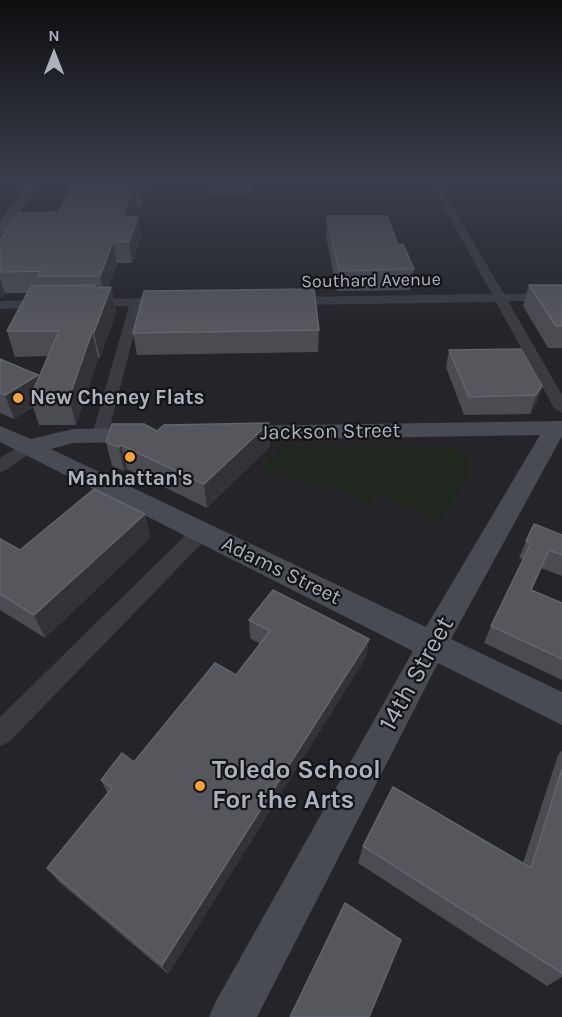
<!DOCTYPE html>
<style>
body{margin:0}
#map{position:relative;width:562px;height:1017px;overflow:hidden;background:#19191c;font-family:Karla,sans-serif}
canvas{display:block}
.north{position:absolute;left:24px;top:24px;width:60px;height:60px;-webkit-text-stroke:4px #141417;paint-order:stroke;rotate:0deg;font-size:16px;font-weight:700;line-height:24px;text-align:center;color:#abb2bb}
.north::after{content:'';display:block;margin:auto;width:21px;height:27px;background:#abb2bb;clip-path:polygon(50% 0,100% 100%,50% 72%,0 100%)}
</style>
<div id="map">
<canvas width="562" height="1017"></canvas>
<div class="north">N</div>
</div>
<script>
const ctx = document.querySelector('canvas').getContext('2d');
ctx.lineJoin = 'round';
function paint(path, color) {
  ctx.fillStyle = color;
  ctx.fill(path, 'evenodd');
}
function poly(rows) {
  const path = new Path2D();
  for (const r of rows) {
    path.moveTo(r[0], r[1]);
    for (let i = 2; i < r.length; i += 2) path.lineTo(r[i], r[i + 1]);
  }
  return path;
}
function strokePath(path, color, width, dash) {
  ctx.strokeStyle = color;
  ctx.lineWidth = width;
  ctx.lineCap = dash ? 'butt' : 'round';
  ctx.setLineDash(dash || []);
  ctx.stroke(path);
}
function write(font, color, halo, rows, align = 'center') {
  ctx.font = font + ' Karla,sans-serif';
  ctx.lineWidth = 4.5;
  ctx.setLineDash([]);
  ctx.textBaseline = 'middle';
  ctx.strokeStyle = halo;
  ctx.fillStyle = color;
  for (const [text, x, y, turn = 0] of rows) {
    ctx.save();
    ctx.translate(x, y);
    ctx.rotate((+turn || 0) * Math.PI / 180);
    ctx.textAlign = isNaN(turn) ? turn : align;
    if (halo) ctx.strokeText(text, 0, 0);
    ctx.fillText(text, 0, 0);
    ctx.restore();
  }
}
const built = poly([
 [0,182,562,182,562,1017,0,1017]
]);
const green = poly([
 [283,446,450,447,467,456,470,474,440,520,377,494,369,504,313,480,308,485,263,467]
]);
const street = poly([
 [430,182,438,182,504,294,562,293,562,301,508,301,562,395,562,413,554,408,496,302,293,305,287,301,293,297,492,294,430,182],
 [166,298,170,299,170,305,141,306,108,435,100,440,94,439,92,435,129,306,89,307,83,303,89,299,166,298],
 [43,300,49,304,47,307,0,309,0,301,43,300],
 [27,442,33,443,35,447,33,451,6,470,0,472,0,458,27,442],
 [201,525,208,527,210,532,208,537,9,742,0,746,0,717,194,527,201,525]
]);
const secondary = poly([
 [29,182,41,182,5,234,0,235,0,221,29,182],
 [562,421,562,436,451,639,562,692,562,725,438,663,257,1017,209,1017,216,1001,413,651,0,442,0,426,31,439,73,429,142,428,150,430,153,435,150,440,142,442,73,443,51,449,426,627,540,435,235,440,227,438,224,433,227,428,235,426,562,421]
]);
const wall = poly([
 [75,182,150,182,142,206,137,206,133,217,138,217,141,237,132,263,117,263,108,287,111,287,116,312,100,358,98,358,76,425,39,425,33,407,14,419,0,413,0,359,39,377,48,356,15,357,7,331,27,293,5,293,0,298,0,239,58,212],
 [207,182,253,182,253,193,208,193],
 [327,216,398,245,414,269,410,290,337,291,326,235],
 [529,285,562,285,562,348,548,348,523,306],
 [319,330,318,352,137,355,133,333],
 [449,350,542,386,536,404,530,414,464,415,446,367],
 [269,423,270,446,207,508,127,469,124,471,112,466,106,442,157,431],
 [145,514,150,538,45,638,0,610,0,539,20,550],
 [562,535,562,576,541,568,531,590,562,603,562,680,484,643,491,626,523,560,519,558,526,541],
 [249,620,369,639,366,657,168,974,58,881,47,868,108,794,101,780,134,762,236,675,260,644,250,638],
 [562,750,562,977,547,986,358,863,363,846,523,863,558,755]
]);
const shadedWall = poly([
 [141,182,150,182,142,206,140,187],
 [134,187,137,206,125,237,122,217],
 [138,217,141,237,132,263,129,242],
 [113,242,117,263,105,297,100,276],
 [0,278,5,293,0,298],
 [111,287,116,312,100,358,94,332],
 [92,332,98,358,76,425,69,398],
 [38,375,45,398,30,398,33,407,14,419,5,395],
 [542,386,536,404,530,414,536,395],
 [269,423,270,446,207,508,204,484],
 [121,445,127,469,124,471,119,447],
 [145,514,150,538,45,638,34,615],
 [369,639,366,657,168,974,162,965]
]);
const building = poly([
 [75,182,141,182,140,187,134,187,122,217,138,217,129,242,113,242,100,276,38,276,41,271,0,272,0,239,19,213,58,212,75,182],
 [327,216,387,216,398,245,403,244,414,269,339,271,327,216],
 [95,285,94,288,111,287,94,332,92,332,69,398,30,398,59,331,7,331,31,286,95,285],
 [529,285,562,285,562,326,556,326,529,285],
 [314,289,319,330,133,333,144,291,314,289],
 [521,349,542,386,536,395,469,397,449,350,521,349],
 [0,359,38,375,5,395,0,393,0,359],
 [269,423,204,484,121,445,119,447,106,442,112,424,144,424,157,431,164,425,269,423],
 [94,489,145,514,34,615,0,594,0,539,20,550,94,489],
 [534,524,562,535,562,555,549,550,531,590,562,603,562,659,491,626,531,543,526,541,534,524],
 [273,590,369,639,162,965,47,868,112,788,101,780,122,753,134,762,215,663,236,675,270,631,249,620,273,590],
 [562,769,562,973,363,846,393,787,531,868,562,769],
 [345,903,401,940,369,1017,290,1017,345,903]
]);
const markers = [
 [18,398,6,"#f6a236"],
 [130,457,6,"#f6a236"],
 [200,786,6,"#f6a236"]
];
const farStreetnames = [
 ["Southard Avenue",371,281,-1]
];
const poiNames = [
 ["New Cheney Flats",30,398],
 ["Manhattan's",130,479,"center"]
];
const streetNames = [
 ["Jackson Street",330,432,-1],
 ["Adams Street",281,571,26]
];
const nearStreetnames = [
 ["14th Street",417,674,-61]
];
const nearPoinames = [
 ["Toledo School",212,771],
 ["For the Arts",212,801]
];
paint(built, '#252529');
paint(green, '#1f271f');
paint(street, '#3a3c41');
paint(secondary, '#484b51');
paint(wall, '#4a4c51');
paint(shadedWall, '#323337');
paint(building, '#55575c');
strokePath(building, '#62656b', 1.5);
const sky = ctx.createLinearGradient(0, 0, 0, 324);
sky.addColorStop(0, '#0e0e0f');
sky.addColorStop(0.56, '#383e4b');
sky.addColorStop(1, '#383e4b00');
ctx.fillStyle = sky;
ctx.fillRect(0, 0, 562, 324);
for (const [x, y, r, color] of markers) {
  const dot = new Path2D();
  dot.arc(x, y, r, 0, 2 * Math.PI);
  ctx.fillStyle = color;
  ctx.fill(dot);
  strokePath(dot, '#141417', 2);
}
write('18px', '#abb2bb', '#141417', farStreetnames);
write('bold 21px', '#abb2bb', '#141417', poiNames, 'left');
write('21px', '#abb2bb', '#141417', streetNames);
write('26px', '#abb2bb', '#141417', nearStreetnames);
write('bold 26px', '#abb2bb', '#141417', nearPoinames, 'left');
</script>
